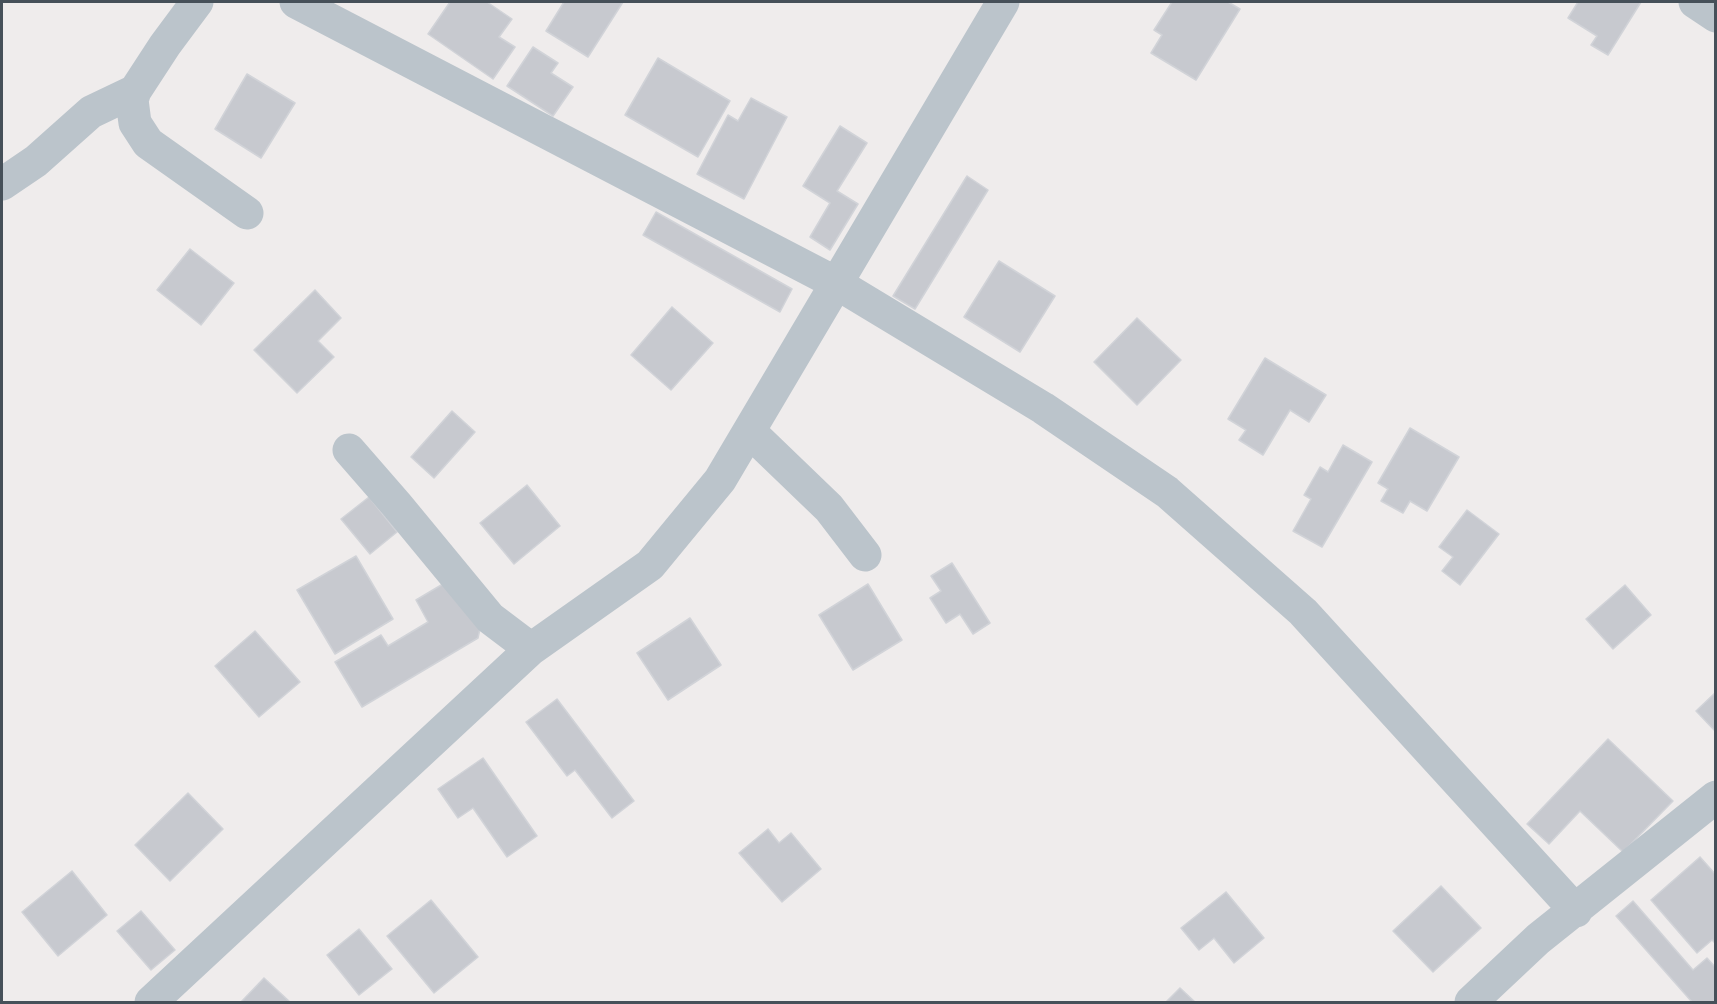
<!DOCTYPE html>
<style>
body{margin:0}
#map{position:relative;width:1717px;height:1004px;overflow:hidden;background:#efecec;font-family:"DejaVu Sans",sans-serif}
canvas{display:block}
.frame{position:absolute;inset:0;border:3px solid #465059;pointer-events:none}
</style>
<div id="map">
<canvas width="1717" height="1004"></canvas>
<div class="frame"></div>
</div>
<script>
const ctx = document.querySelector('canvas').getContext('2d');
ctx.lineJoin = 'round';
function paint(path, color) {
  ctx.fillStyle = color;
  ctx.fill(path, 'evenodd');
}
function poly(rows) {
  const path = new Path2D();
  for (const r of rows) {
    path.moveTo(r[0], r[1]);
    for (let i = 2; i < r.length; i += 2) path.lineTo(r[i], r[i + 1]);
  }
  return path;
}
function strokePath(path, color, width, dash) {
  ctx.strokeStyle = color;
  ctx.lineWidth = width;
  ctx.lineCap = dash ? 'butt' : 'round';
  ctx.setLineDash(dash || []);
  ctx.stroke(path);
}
const building = poly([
 [450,2,487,2,512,19,499,37,515,47,493,79,428,34,450,2],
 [564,2,623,2,588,57,546,31,564,2],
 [1172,2,1228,2,1240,9,1196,80,1151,53,1162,35,1154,30,1172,2],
 [1578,2,1641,2,1608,55,1591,45,1597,36,1568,18,1578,2],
 [533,47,558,63,551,73,573,87,553,116,507,86,533,47],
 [658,58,730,101,698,157,625,115,658,58],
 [247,74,295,103,261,158,215,129,247,74],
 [751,98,787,117,744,199,697,174,728,115,738,121,751,98],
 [840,126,867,143,837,191,858,204,830,250,810,237,830,203,803,186,840,126],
 [967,176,988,190,915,309,893,296,967,176],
 [656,212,792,289,780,312,643,235,656,212],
 [190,249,234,283,201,325,157,290,190,249],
 [999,261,1055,296,1020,352,964,317,999,261],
 [315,290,341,318,318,341,334,357,297,393,254,350,315,290],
 [672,307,713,343,671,390,631,355,672,307],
 [1137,318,1181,360,1137,405,1094,362,1137,318],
 [1265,358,1326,395,1309,422,1290,410,1263,455,1239,440,1246,430,1228,419,1265,358],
 [452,411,475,432,434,478,411,457,452,411],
 [1410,428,1459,457,1427,511,1410,501,1403,513,1381,501,1388,489,1378,483,1410,428],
 [1343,445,1372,462,1322,547,1293,531,1311,499,1304,495,1320,467,1328,472,1343,445],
 [527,485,560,526,514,564,480,523,527,485],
 [369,497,397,532,370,554,341,519,369,497],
 [1467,510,1499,534,1460,585,1442,571,1453,557,1439,547,1467,510],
 [356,556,393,619,335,654,297,590,356,556],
 [952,563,990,623,973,634,960,614,946,623,930,598,941,591,931,576,952,563],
 [453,578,481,624,478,638,362,707,335,662,381,635,388,646,428,622,416,600,453,578],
 [868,584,902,640,853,670,819,615,868,584],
 [1625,585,1651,615,1613,649,1586,619,1625,585],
 [690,618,721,665,668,700,637,653,690,618],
 [255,631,300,682,259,717,215,666,255,631],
 [1716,692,1716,732,1696,711,1716,692],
 [557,699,634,801,612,818,575,770,567,776,526,722,557,699],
 [1608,739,1673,801,1623,852,1580,811,1549,844,1527,824,1608,739],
 [483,758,537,836,507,857,473,808,458,818,438,789,483,758],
 [188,793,223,829,170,881,135,845,188,793],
 [768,829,779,843,791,833,821,869,782,902,739,853,768,829],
 [1700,857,1716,875,1716,944,1712,940,1697,953,1651,900,1700,857],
 [72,871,107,915,58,956,22,912,72,871],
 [1441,886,1481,928,1433,972,1393,931,1441,886],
 [1226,892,1264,938,1234,963,1214,938,1199,950,1181,928,1226,892],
 [431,900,478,957,434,993,387,936,431,900],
 [1633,901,1693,970,1707,958,1716,968,1716,1002,1692,1002,1616,916,1633,901],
 [141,911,175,950,151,970,117,931,141,911],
 [359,929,392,969,359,995,327,955,359,929],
 [264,978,290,1002,241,1002,264,978],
 [1180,988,1195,1002,1166,1002,1180,988]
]);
const minor = poly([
 [197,2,165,45,135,91,132,100,135,123,148,143,247,213],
 [296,2,836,283,1043,408,1167,492,1303,612,1576,911],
 [1695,2,1716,16],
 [2,184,36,161,91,112,135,91],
 [749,431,829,508,865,555],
 [349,450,396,504,490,618,531,649],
 [151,1002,531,649,650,565,720,480,1003,2],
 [1471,1002,1538,939,1716,797]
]);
paint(building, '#c7c9cf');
strokePath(building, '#d1d3d8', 1.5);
strokePath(minor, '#bbc4cb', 33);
</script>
